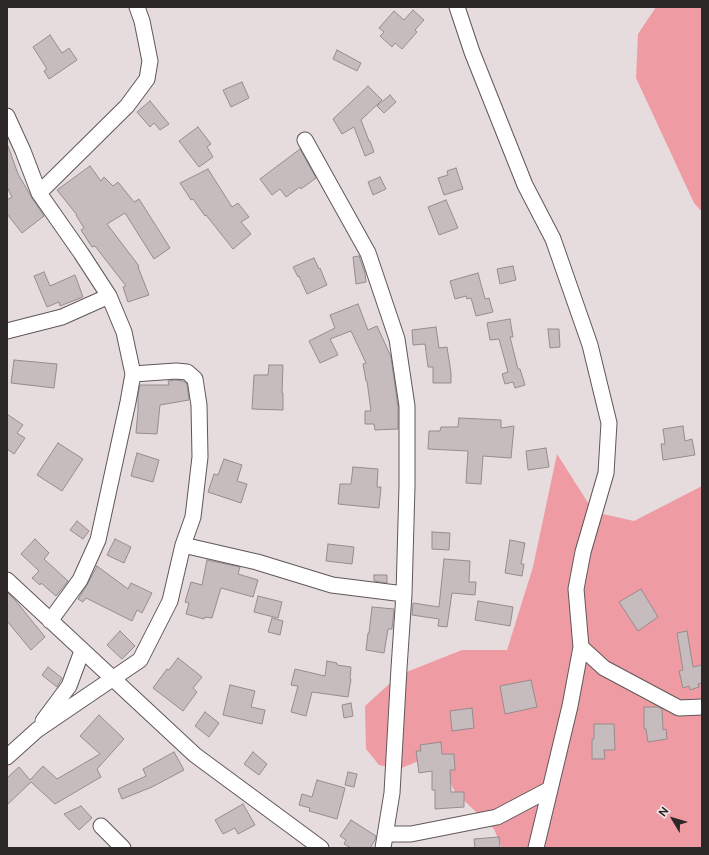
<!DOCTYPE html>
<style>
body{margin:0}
#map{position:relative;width:709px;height:855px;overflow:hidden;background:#e7dcdd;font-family:"Public Sans",sans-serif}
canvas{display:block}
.frame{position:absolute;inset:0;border:8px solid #2c2828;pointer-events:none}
.north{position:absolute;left:653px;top:799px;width:40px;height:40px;-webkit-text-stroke:3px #f4e9ea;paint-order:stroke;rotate:308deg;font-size:11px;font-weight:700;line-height:16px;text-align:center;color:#2c2828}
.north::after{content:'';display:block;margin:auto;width:14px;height:18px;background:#2c2828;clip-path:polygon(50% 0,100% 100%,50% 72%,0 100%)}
</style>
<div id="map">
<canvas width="709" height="855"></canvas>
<div class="frame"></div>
<div class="north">N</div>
</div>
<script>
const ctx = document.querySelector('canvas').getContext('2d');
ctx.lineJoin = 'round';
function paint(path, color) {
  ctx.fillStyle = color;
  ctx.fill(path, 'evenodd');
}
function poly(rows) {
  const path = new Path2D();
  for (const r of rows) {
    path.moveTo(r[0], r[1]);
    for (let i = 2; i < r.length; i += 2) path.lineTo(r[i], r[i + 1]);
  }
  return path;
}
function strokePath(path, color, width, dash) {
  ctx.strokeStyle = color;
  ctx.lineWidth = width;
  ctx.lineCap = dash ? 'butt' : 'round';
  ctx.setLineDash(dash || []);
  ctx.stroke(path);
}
const green = poly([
 [656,7,702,7,702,212,694,203,636,78,638,34],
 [557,454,594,512,634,521,702,486,702,848,502,848,494,829,455,792,436,754,399,769,379,765,366,749,365,706,399,675,462,650,507,650,533,567]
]);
const building = poly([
 [413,10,424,20,415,30,417,32,402,49,395,43,392,47,380,36,384,32,379,28,394,11,404,20,413,10],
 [50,35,62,53,69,48,77,60,49,79,44,71,47,69,33,47,50,35],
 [337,50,361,63,357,71,333,59,337,50],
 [242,82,249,98,231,107,223,90,242,82],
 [368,86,382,100,361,120,369,141,370,141,374,152,365,156,354,127,342,134,333,119,368,86],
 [390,95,396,102,384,113,377,106,390,95],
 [150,101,169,124,160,130,154,123,150,127,137,112,150,101],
 [198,127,211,144,207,147,213,157,199,167,179,141,198,127],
 [7,146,8,146,18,174,32,198,44,216,22,233,7,214,7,200,12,197,7,187,7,146],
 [300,149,316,178,301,189,300,187,286,197,280,189,272,195,260,179,300,149],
 [90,166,101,181,104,177,113,186,118,182,134,202,139,199,170,248,154,259,125,213,107,224,139,266,138,267,149,295,128,302,123,287,126,286,95,246,92,247,81,230,84,228,76,215,77,215,57,190,90,166],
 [456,168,463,189,444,195,438,178,448,175,447,171,456,168],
 [208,169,232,207,238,203,249,217,241,222,251,234,233,249,206,215,205,216,193,199,191,200,180,183,208,169],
 [380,177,386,189,373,195,368,182,380,177],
 [446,200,458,228,439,235,428,207,446,200],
 [359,256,365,273,366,282,356,284,353,257,359,256],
 [314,258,319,269,320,268,327,285,307,294,299,276,298,277,293,267,314,258],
 [513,266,516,280,500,284,497,269,513,266],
 [44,272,50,286,75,275,83,297,60,306,59,302,47,307,34,276,44,272],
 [478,273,485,299,489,298,493,312,476,316,471,298,467,299,466,296,455,299,450,281,478,273],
 [358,304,368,330,377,326,391,357,398,407,398,429,375,430,374,424,365,424,365,411,371,411,367,381,366,381,363,364,366,363,351,331,330,339,338,355,320,363,309,341,335,328,330,315,358,304],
 [510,319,513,337,510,337,518,369,520,369,525,385,515,388,513,382,505,384,502,374,508,372,499,339,490,340,487,323,510,319],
 [436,327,439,348,447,347,451,373,451,383,433,383,433,367,428,367,425,344,413,345,412,330,436,327],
 [548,329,559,329,560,347,550,348,548,329],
 [14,360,57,364,54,388,11,383,14,360],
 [269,365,283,365,282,393,283,393,283,410,252,409,254,375,268,375,269,365],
 [176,380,183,381,187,384,189,400,160,405,157,434,136,433,138,410,138,395,140,385,169,385,168,381,176,380],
 [7,414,23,425,17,433,25,438,14,454,7,449,7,414],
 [459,418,501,420,501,428,514,426,511,458,483,456,481,484,466,483,468,451,428,449,429,431,440,431,441,427,458,427,459,418],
 [683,426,685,441,692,439,695,455,663,460,661,444,665,444,663,429,683,426],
 [58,443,83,459,62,491,37,475,58,443],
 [546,448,549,467,528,470,526,451,546,448],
 [137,453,159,460,153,482,131,476,137,453],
 [224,459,242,465,237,481,247,484,241,503,208,492,214,474,218,475,224,459],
 [353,467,378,469,377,487,381,487,379,508,338,504,340,484,351,484,353,467],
 [77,521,89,531,83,539,70,530,77,521],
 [432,532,450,533,449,550,432,549,432,532],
 [35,539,49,553,44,559,68,581,56,596,41,583,40,585,32,578,39,571,21,554,35,539],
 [115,539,131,547,124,563,107,555,115,539],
 [510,540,525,543,521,564,524,564,522,576,505,573,510,540],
 [328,544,354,547,352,564,326,561,328,544],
 [444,559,470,561,469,582,476,582,475,595,452,593,447,627,438,626,439,619,412,615,413,603,439,607,444,559],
 [207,560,240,567,238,574,258,580,253,597,221,588,212,618,205,617,204,619,186,614,189,603,185,602,191,582,202,585,207,560],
 [97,566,128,589,131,583,152,593,142,613,137,610,132,621,86,598,83,602,78,599,87,585,97,566],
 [374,575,387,575,387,583,374,581,374,575],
 [641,589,658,617,638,631,619,602,641,589],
 [7,592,15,600,45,637,31,650,7,621,7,592],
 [258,596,282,602,278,618,254,612,258,596],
 [478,601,513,607,510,626,475,620,478,601],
 [372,607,394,609,392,629,388,629,384,653,366,650,368,633,369,633,372,607],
 [272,618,283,621,280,635,268,632,272,618],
 [120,631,135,646,122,659,107,645,120,631],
 [687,631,693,667,702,665,702,683,698,684,699,687,690,690,689,686,683,688,679,671,683,670,677,633,687,631],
 [178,658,202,677,193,688,197,692,183,711,153,688,167,669,169,670,178,658],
 [327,661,337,663,337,665,351,667,350,679,351,679,348,697,312,692,306,716,291,712,298,686,291,685,295,669,325,676,327,661],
 [48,667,62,678,57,687,42,675,48,667],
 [531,680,537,707,505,714,500,686,531,680],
 [230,685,255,691,251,707,265,710,262,724,223,715,230,685],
 [351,703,353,716,344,718,342,705,351,703],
 [644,707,658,707,662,709,663,730,666,729,667,739,648,742,646,729,644,729,644,707],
 [472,708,474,728,452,731,450,711,472,708],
 [205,712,219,723,209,737,195,726,205,712],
 [99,715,124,739,97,769,101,777,55,804,31,782,7,805,7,778,19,767,30,780,43,766,57,779,100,754,80,736,99,715],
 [594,724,614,724,615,750,604,750,605,759,592,759,592,739,594,739,594,724],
 [441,742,442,754,454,754,455,770,450,770,451,792,464,792,464,807,435,809,435,790,432,790,432,771,419,773,416,751,421,751,420,745,441,742],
 [174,752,184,770,152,787,122,799,118,789,146,776,143,769,174,752],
 [253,752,267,764,259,775,244,764,253,752],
 [348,772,357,774,354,787,345,785,348,772],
 [317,780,345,788,337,819,309,811,310,808,299,805,302,794,312,797,317,780],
 [243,804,255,825,238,834,235,828,223,834,215,820,243,804],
 [81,806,92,818,79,830,64,814,81,806],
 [351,820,376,836,375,840,370,848,351,848,344,844,346,840,340,836,351,820],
 [499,837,500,848,475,848,474,839,499,837]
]);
const minor = poly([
 [457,7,472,52,525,185,553,239,590,345,609,423,606,473,583,552,576,589,581,647,570,706,536,848],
 [7,116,23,151,39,193,81,253,109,296,124,332,133,374,128,402,98,540,80,580,50,621],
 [305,140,368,253,397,339,407,406,407,486,404,594,399,668,392,793,383,848],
 [39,193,127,106,147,79,150,61,142,21,137,7],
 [7,331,62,317,109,296],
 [183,545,257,562,332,585,404,594],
 [7,580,195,755,321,848],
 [581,647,604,668,679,708,702,707],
 [43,721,69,686,82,651],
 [7,757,37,730,140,660,170,601,183,545,193,517,200,457,199,405,195,379,187,372,176,371,133,374],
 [101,826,123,848],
 [386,834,411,834,497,817,550,789]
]);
paint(green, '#ef9ba4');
paint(building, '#c7bcbd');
strokePath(building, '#968c8d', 1);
strokePath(minor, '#605758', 17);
strokePath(minor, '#fff', 15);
</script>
